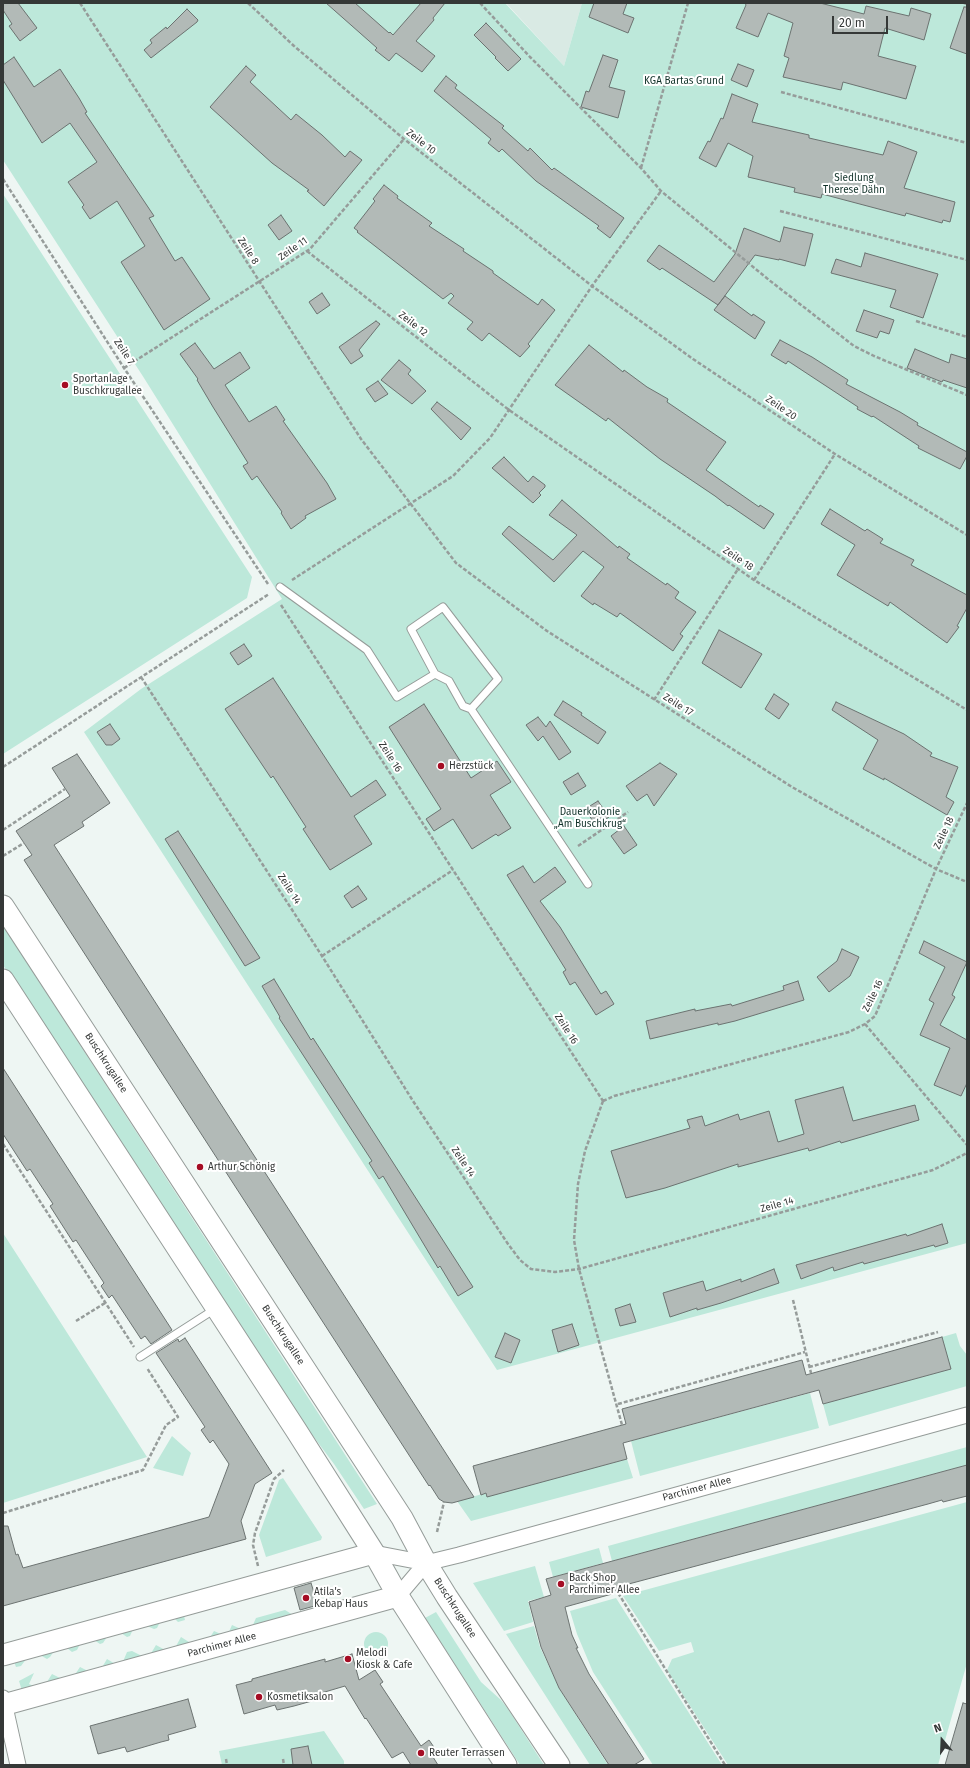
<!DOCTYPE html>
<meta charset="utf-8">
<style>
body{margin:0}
#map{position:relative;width:970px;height:1768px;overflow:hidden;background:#eef6f3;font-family:"Fira Sans",sans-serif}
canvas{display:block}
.frame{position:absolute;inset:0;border:4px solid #353837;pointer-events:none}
.north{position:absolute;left:922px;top:1720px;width:40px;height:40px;-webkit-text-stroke:3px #fff;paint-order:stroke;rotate:341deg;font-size:11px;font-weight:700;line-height:16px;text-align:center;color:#353837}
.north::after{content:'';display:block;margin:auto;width:14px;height:18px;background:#353837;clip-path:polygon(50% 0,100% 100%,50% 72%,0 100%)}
.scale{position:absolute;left:832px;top:16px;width:56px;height:18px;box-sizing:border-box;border:2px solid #353837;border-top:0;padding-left:5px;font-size:12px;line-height:14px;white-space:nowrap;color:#353837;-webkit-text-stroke:3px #fff;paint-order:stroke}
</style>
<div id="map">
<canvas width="970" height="1768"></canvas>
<div class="frame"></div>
<div class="north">N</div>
<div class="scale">20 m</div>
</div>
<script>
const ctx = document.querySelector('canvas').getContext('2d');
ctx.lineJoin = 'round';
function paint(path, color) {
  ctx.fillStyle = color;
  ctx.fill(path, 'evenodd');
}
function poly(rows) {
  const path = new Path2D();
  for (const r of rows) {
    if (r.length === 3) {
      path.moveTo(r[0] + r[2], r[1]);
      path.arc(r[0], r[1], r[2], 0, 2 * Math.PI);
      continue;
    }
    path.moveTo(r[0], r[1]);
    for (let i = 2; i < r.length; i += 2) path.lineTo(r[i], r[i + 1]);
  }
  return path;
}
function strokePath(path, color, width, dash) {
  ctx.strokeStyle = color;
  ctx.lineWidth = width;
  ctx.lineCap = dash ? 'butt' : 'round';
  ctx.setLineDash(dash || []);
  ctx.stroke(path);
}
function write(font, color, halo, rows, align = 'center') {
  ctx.font = font + ' "Fira Sans",sans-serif';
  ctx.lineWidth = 4;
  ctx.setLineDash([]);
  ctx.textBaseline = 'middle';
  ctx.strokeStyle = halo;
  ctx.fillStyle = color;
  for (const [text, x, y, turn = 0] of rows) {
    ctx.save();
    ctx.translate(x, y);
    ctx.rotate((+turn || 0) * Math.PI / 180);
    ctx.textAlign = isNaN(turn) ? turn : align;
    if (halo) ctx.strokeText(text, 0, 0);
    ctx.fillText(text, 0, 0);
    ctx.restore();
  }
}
const built = poly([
 [506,3,582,3,564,66]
]);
const green = poly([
 [3,3,505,3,564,66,582,3,967,3,967,1243,497,1370,84,732,141,689,282,599,144,378,3,160],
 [3,194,252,577,247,598,3,754],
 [3,926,377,1504,364,1509,334,1464,274,1384,3,965],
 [3,1233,147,1457,3,1503],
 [956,1333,960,1346,967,1355,967,1386,829,1426,823,1404,950,1369,942,1337],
 [810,1393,819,1428,640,1476,631,1441],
 [172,1436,191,1453,183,1476,153,1468],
 [967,1447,967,1465,612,1561,608,1546],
 [627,1459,633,1478,471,1521,457,1501,486,1493,487,1496],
 [283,1478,322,1537,321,1540,266,1557,259,1535,279,1480],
 [967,1502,967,1663,938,1765,728,1765,667,1670,672,1659,694,1652,691,1642,659,1651,623,1596],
 [599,1548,603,1563,553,1577,549,1562],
 [535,1566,544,1597,528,1601,533,1622,504,1631,473,1583],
 [616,1598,722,1765,653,1765,593,1672,577,1634,570,1611],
 [285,1610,298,1618,209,1639,214,1631,223,1635,228,1634,232,1625,243,1630,252,1627,256,1618],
 [183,1612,185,1620,178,1622,174,1618,160,1622,157,1628,154,1629,147,1626,133,1629,130,1636,127,1637,121,1633,107,1637,103,1643,100,1644,94,1640,80,1644,77,1650,72,1652,67,1648,54,1651,50,1657,47,1659,40,1655,27,1658,21,1666,16,1667,13,1659],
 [436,1612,481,1682,501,1700,508,1709,544,1765,520,1765,425,1618],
 [534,1626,540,1647,560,1690,608,1765,590,1765,506,1634],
 [376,1644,12],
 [181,1637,189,1642,191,1647,23,1694,19,1681,34,1673,29,1684,36,1687,45,1685,52,1674,62,1679,74,1676,80,1667,90,1672,101,1669,107,1659,117,1665,122,1664,127,1652,132,1651,144,1657,150,1655,156,1645,167,1651,175,1648],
 [324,1731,344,1761,344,1765,222,1765,219,1751]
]);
const building = poly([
 [3,3,18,3,37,28,20,41,9,26,12,24,3,10,3,3],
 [326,3,355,3,389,33,390,32,393,35,421,3,445,3,433,18,434,20,416,41,435,56,422,72,396,53,389,61,375,50,377,48,326,3],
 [594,3,627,3,623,14,634,18,628,33,589,17,594,3],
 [745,3,820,3,864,14,866,6,909,16,911,8,931,14,924,40,885,28,878,56,916,66,906,99,843,82,841,90,783,77,789,58,784,56,793,23,768,13,758,37,736,28,746,5,745,3],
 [964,7,967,7,967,54,950,48,964,7],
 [187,9,198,20,197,22,151,58,144,50,152,43,150,40,166,27,167,29,187,9],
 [486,23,521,59,508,71,495,58,496,57,474,35,486,23],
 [603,55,618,60,609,87,625,91,618,118,581,107,586,91,589,92,603,55],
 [14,57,34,87,60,69,79,98,87,112,85,113,154,216,149,218,175,261,182,257,210,299,164,330,121,262,145,246,117,201,90,219,82,207,84,205,68,182,97,162,70,123,42,143,3,80,3,65,14,57],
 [738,64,754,70,747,87,731,80,738,64],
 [246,66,256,75,250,82,291,120,296,114,322,135,345,157,350,151,362,160,324,206,307,191,309,190,272,163,210,107,246,66],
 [446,76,457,85,455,88,504,126,502,128,528,151,530,148,552,170,554,168,624,218,610,238,597,228,599,226,536,181,502,149,499,152,488,143,491,139,434,91,446,76],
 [732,94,758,104,752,122,809,135,809,138,883,155,888,141,917,152,904,188,955,202,950,222,943,220,942,223,906,213,905,216,822,194,821,198,794,192,795,188,748,177,753,156,728,143,716,167,699,158,708,141,710,142,721,118,723,119,732,94],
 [384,185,398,196,397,198,432,223,429,226,464,249,463,251,493,271,493,273,538,305,542,299,555,310,528,344,530,346,520,357,489,333,482,341,467,329,473,322,448,303,454,296,451,293,443,299,357,232,358,231,354,228,375,201,373,199,384,185],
 [281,215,292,231,279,240,268,225,281,215],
 [784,227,813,234,805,266,779,259,779,260,755,255,718,305,662,268,660,270,647,261,659,245,714,282,735,254,744,228,780,242,784,227],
 [865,253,938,274,923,318,890,307,896,290,831,273,836,259,861,267,865,253],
 [322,293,330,305,317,314,309,302,322,293],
 [725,296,752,316,753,314,765,322,755,339,714,310,725,296],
 [864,310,894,320,889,334,880,331,877,338,856,331,864,310],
 [376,321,380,324,359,350,363,356,351,364,339,347,376,321],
 [780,340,812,357,848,380,846,384,900,412,918,423,917,425,967,452,967,456,960,469,918,448,919,446,873,416,872,417,857,409,858,407,788,361,786,364,771,355,780,340],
 [195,343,214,369,240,352,250,368,225,385,249,422,276,406,285,420,283,421,327,483,336,499,305,516,306,518,291,529,281,513,282,512,257,476,252,480,243,466,248,463,213,407,197,380,198,379,180,354,195,343],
 [589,345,623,372,624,370,647,387,668,399,667,402,726,442,706,470,759,507,760,505,774,514,764,529,729,505,728,506,715,496,660,459,608,418,606,421,555,385,589,345],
 [915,349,949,363,951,354,967,359,967,388,943,380,942,382,907,368,915,349],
 [399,360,411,370,408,374,426,391,412,404,381,380,399,360],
 [378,381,388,394,375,402,366,389,378,381],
 [437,402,471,428,461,440,431,409,437,402],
 [504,457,528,482,533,476,545,485,545,487,539,493,541,495,533,503,492,468,504,457],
 [562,500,618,548,619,546,630,554,627,558,666,585,667,583,679,592,675,598,696,612,680,634,683,636,673,651,620,613,617,617,594,603,593,605,581,596,604,567,583,551,554,582,502,534,509,526,553,560,577,535,549,515,562,500],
 [830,509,865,531,867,529,883,539,880,543,914,560,911,565,967,595,967,608,957,626,959,627,947,643,890,602,888,606,837,575,855,545,821,524,830,509],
 [719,630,762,654,741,688,702,663,719,630],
 [244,644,252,656,238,665,230,653,244,644],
 [273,678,351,797,376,780,386,795,354,816,372,844,330,870,303,829,306,827,273,776,271,778,225,709,273,678],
 [774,694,789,704,779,719,765,709,774,694],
 [563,701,582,713,581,715,606,732,598,744,554,715,563,701],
 [836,702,904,734,932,753,930,756,958,767,946,797,954,802,947,815,884,778,884,780,863,769,878,740,832,710,836,702],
 [424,704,471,778,497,761,511,782,490,795,511,828,498,836,496,834,472,849,453,819,434,831,426,819,441,809,389,727,424,704],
 [538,717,546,727,550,721,571,752,559,760,543,736,538,741,526,725,538,717],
 [110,724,120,739,112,745,106,745,97,732,110,724],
 [77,754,110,803,82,822,84,826,54,845,474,1497,452,1503,444,1502,439,1499,430,1485,429,1486,24,860,32,855,16,831,70,796,52,768,77,754],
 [660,763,677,774,654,806,647,794,637,801,626,786,660,763],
 [578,773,586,786,571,795,563,782,578,773],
 [598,801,609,817,596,826,585,809,598,801],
 [624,826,637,845,624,854,611,836,624,826],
 [178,831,260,958,245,966,165,839,178,831],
 [523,866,534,883,555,867,566,882,540,901,560,927,601,994,606,991,614,1004,596,1015,575,982,570,985,563,972,566,970,507,875,523,866],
 [358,886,367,899,352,908,344,896,358,886],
 [924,941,967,962,952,995,955,997,940,1025,967,1040,967,1083,961,1096,934,1085,950,1048,920,1035,934,1003,929,1000,945,967,919,953,924,941],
 [842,949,859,957,850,976,829,992,817,977,837,961,842,949],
 [274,979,311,1040,313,1038,473,1287,458,1296,440,1266,438,1268,383,1176,379,1179,369,1163,372,1161,279,1018,280,1017,262,986,274,979],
 [798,981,804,1000,735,1021,718,1025,718,1023,650,1039,646,1021,695,1009,695,1011,731,1004,732,1006,784,990,783,986,798,981],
 [3,1068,172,1330,151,1344,145,1336,141,1339,112,1295,109,1298,101,1286,104,1283,76,1240,73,1242,50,1206,53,1204,30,1169,27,1171,3,1134,3,1068],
 [843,1087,853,1121,915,1105,919,1120,841,1143,840,1141,809,1151,808,1148,738,1167,738,1164,665,1188,626,1198,611,1151,690,1128,687,1120,702,1116,705,1126,738,1114,740,1120,769,1111,778,1142,804,1134,795,1100,843,1087],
 [942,1224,948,1243,935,1247,934,1245,864,1264,863,1262,834,1271,833,1267,801,1279,796,1265,906,1234,907,1236,942,1224],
 [774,1269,779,1283,721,1303,697,1310,697,1308,670,1317,663,1293,703,1281,706,1291,741,1279,741,1282,774,1269],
 [630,1304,636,1322,620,1326,615,1309,630,1304],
 [572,1324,579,1345,558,1352,552,1330,572,1324],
 [505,1333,520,1340,511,1363,495,1357,505,1333],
 [942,1337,951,1369,823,1404,819,1390,623,1443,627,1459,487,1497,486,1493,481,1495,473,1466,626,1424,622,1409,802,1360,806,1375,942,1337],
 [185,1338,272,1473,255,1484,241,1521,246,1539,3,1606,3,1526,8,1526,16,1555,18,1554,23,1568,209,1517,229,1464,213,1440,210,1443,201,1430,205,1427,156,1353,178,1339,179,1342,185,1338],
 [967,1465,967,1496,943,1502,942,1500,928,1504,610,1589,612,1594,565,1607,572,1635,578,1648,576,1648,589,1674,644,1759,634,1765,609,1765,559,1688,541,1647,529,1602,551,1595,546,1579,967,1465],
 [311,1583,318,1605,300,1610,294,1588,311,1583],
 [352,1654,359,1680,375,1670,383,1682,380,1684,421,1746,429,1740,438,1753,433,1757,438,1765,411,1765,403,1752,392,1758,366,1718,365,1719,345,1686,318,1694,319,1699,294,1706,277,1710,275,1705,244,1714,236,1685,252,1681,252,1679,325,1659,325,1662,352,1654],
 [188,1699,196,1727,168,1735,169,1740,161,1742,127,1752,125,1747,98,1754,90,1726,188,1699],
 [963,1703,967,1704,967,1765,945,1765,963,1703],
 [308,1746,312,1765,293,1765,291,1749,308,1746]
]);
const path = poly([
 [80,3,361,439,456,563,547,631,792,787,936,869,967,882],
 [248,3,294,46,404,139,592,286,693,359,835,454,967,535],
 [480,3,530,57,641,168,661,191,769,280,854,346,874,356,967,395],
 [964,3,967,4],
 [781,92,967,143],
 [641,168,688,3],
 [3,179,124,368,268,584],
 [780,211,967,260],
 [307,251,509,410,754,580,967,710],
 [916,321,967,337],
 [124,368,310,249,404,139],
 [292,580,453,476,490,438,592,286,661,191],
 [754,580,835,454],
 [281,605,603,1101],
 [141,677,322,956,413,1101,508,1244,520,1260,531,1269,555,1272,579,1269,933,1170,967,1153],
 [654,700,738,569],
 [3,767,269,594],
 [3,830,65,789],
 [578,846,628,812],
 [3,856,24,843],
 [322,956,453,870],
 [865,1024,967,1145],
 [603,1101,614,1096,849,1032,865,1024,875,1016,936,869,967,803],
 [603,1101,585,1151,578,1184,574,1240,579,1269,622,1425],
 [3,1144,134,1347],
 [793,1300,811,1373],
 [76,1321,105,1303],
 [809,1367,938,1332],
 [618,1404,805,1352],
 [3,1513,143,1470,166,1425,178,1417,147,1368],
 [437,1532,444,1502],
 [258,1566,253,1545,255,1533,274,1479,284,1470],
 [615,1588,725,1765],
 [226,1759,227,1765],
 [283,1759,284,1765]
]);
const lane = poly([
 [280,587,367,650,397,697,435,674,411,629,443,607,498,679,471,709,463,706,449,681,435,674],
 [471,709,588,884],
 [140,1357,215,1309]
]);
const street = poly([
 [374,1553,426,1563,459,1555,967,1415],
 [398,1596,426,1563],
 [3,1698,18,1765]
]);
const secondary = poly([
 [3,906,402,1518,426,1563,447,1597,559,1765],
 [3,980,296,1430,374,1553,398,1596,506,1765],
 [3,1655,374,1553],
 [3,1705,398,1596]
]);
const markers = [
 [65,385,4,"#a50c24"],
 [441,766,4,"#a50c24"],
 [200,1167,4,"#a50c24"],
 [561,1584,4,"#a50c24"],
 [306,1598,4,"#a50c24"],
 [348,1659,4,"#a50c24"],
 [259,1697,4,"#a50c24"],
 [421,1753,4,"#a50c24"]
];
const parkNames = [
 ["KGA Bartas Grund",684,81],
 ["Siedlung",854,178],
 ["Therese Dähn",854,190],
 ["Dauerkolonie",590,812],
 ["„Am Buschkrug“",590,824]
];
const streetNames = [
 ["Zeile 10",421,142,38],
 ["Zeile 11",293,249,-35],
 ["Zeile 8",248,251,57],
 ["Zeile 12",413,324,38],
 ["Zeile 7",124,352,57],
 ["Zeile 20",781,408,34],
 ["Zeile 18",738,559,34],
 ["Zeile 17",678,705,32],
 ["Zeile 16",390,757,57],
 ["Zeile 18",944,833,-65],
 ["Zeile 14",289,889,57],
 ["Zeile 16",873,996,-64],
 ["Zeile 16",566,1029,57],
 ["Buschkrugallee",106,1063,57],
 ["Zeile 14",463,1162,56],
 ["Zeile 14",777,1205,-16],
 ["Buschkrugallee",283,1335,57],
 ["Parchimer Allee",697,1489,-15],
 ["Buschkrugallee",455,1608,57],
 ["Parchimer Allee",222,1645,-15]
];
const poiNames = [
 ["Sportanlage",73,379],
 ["Buschkrugallee",73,391],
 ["Herzstück",449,766],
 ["Arthur Schönig",208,1167],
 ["Back Shop",569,1578],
 ["Parchimer Allee",569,1590],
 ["Atila's",314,1592],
 ["Kebap Haus",314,1604],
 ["Melodi",356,1653],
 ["Kiosk & Cafe",356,1665],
 ["Kosmetiksalon",267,1697],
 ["Reuter Terrassen",429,1753]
];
paint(built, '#d9eae4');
paint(green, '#bde8da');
paint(building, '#b2bab7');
strokePath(building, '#6c7371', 1);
strokePath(lane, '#959c99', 9);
strokePath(street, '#959c99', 17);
strokePath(secondary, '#959c99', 23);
strokePath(path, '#969c9a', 2.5, [4, 2]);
strokePath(lane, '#fff', 7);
strokePath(street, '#fff', 15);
strokePath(secondary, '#fff', 21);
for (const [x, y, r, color] of markers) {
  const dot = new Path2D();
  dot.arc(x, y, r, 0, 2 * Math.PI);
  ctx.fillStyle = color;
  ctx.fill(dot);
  strokePath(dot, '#fff', 1.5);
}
write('10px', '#113229', '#fff', parkNames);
write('10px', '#353837', '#fff', streetNames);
write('10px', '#353837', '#fff', poiNames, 'left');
</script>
